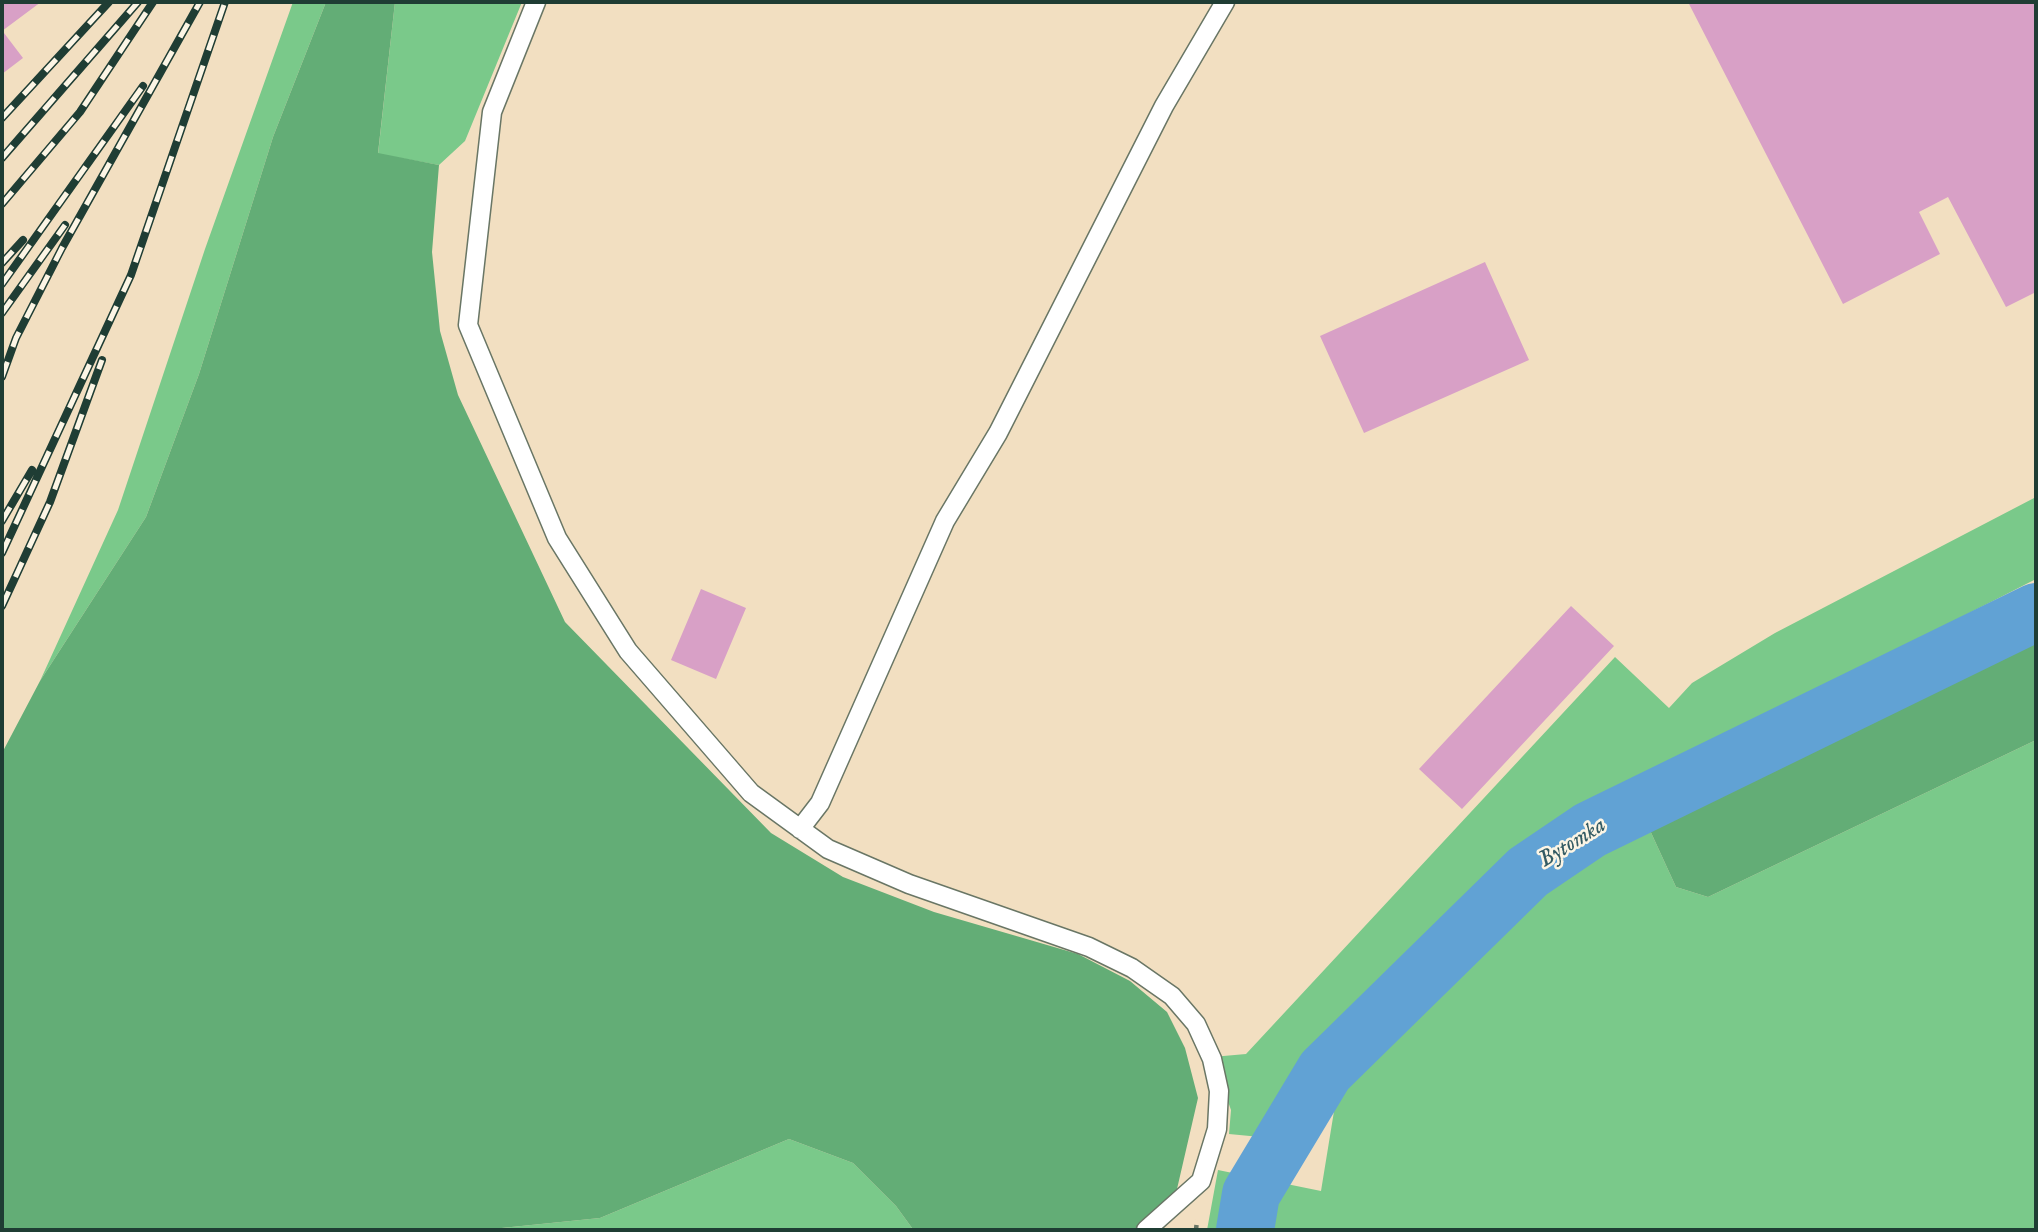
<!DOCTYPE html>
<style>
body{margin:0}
#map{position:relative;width:2038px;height:1232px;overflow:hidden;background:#f2dfc1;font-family:"IM FELL English",serif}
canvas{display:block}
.frame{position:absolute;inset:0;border:4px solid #1f3d34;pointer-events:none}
</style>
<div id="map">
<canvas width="2038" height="1232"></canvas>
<div class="frame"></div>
</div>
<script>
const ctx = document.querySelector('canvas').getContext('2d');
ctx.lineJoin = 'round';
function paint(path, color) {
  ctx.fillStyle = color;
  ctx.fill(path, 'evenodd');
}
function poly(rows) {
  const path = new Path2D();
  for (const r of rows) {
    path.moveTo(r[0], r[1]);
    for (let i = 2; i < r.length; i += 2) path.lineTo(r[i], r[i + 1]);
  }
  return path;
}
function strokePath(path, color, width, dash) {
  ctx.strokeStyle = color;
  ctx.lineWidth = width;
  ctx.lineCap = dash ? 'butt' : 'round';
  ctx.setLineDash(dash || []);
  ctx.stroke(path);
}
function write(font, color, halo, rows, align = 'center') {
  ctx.font = font + ' "IM FELL English",serif';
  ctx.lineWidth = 5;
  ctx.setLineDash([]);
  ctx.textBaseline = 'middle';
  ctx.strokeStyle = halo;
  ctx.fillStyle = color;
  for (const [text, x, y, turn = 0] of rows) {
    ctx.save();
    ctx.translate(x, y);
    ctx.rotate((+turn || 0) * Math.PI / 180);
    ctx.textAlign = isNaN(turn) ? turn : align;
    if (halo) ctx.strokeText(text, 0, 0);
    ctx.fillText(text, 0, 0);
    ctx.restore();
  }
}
const green = poly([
 [293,2,326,2,273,137,199,374,146,517,40,681,118,510,205,249],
 [395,2,522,2,465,141,439,165,378,154],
 [2036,497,2036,579,1572,816,1511,858,1294,1085,1271,1138,1229,1134,1231,1110,1212,1057,1246,1054,1615,657,1669,708,1692,683,1775,633],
 [2036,740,2036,1230,1207,1230,1218,1170,1321,1191,1336,1099,1508,916,1589,850,1648,826,1676,887,1708,897],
 [789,1139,853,1163,896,1206,912,1228,482,1230,600,1218]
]);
const forest = poly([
 [326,2,395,2,378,153,439,165,432,252,440,331,458,395,565,622,771,833,843,877,934,912,1078,954,1130,981,1167,1012,1185,1048,1198,1098,1177,1189,1137,1228,1141,1230,909,1230,912,1228,896,1206,853,1163,789,1139,600,1218,482,1230,2,1230,2,753,40,681,146,517,199,374,273,137],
 [2036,631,2036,740,1708,897,1676,887,1648,826]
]);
const river = poly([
 [1245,1230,1251,1194,1325,1071,1528,872,1590,830,2036,612]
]);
const building = poly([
 [2,2,41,2,2,31],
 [1688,2,2036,2,2036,292,2006,307,1948,197,1919,212,1940,254,1843,304],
 [4,33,23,58,2,74,2,34],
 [1485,262,1529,360,1364,433,1320,336],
 [701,589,746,608,716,679,671,660],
 [1571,606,1614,646,1462,809,1419,769]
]);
const path = poly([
 [1196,1230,1197,1220]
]);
const lane = poly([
 [536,2,492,112,468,325,557,538,628,651,751,793,828,849,909,884,1089,947,1132,968,1172,996,1196,1024,1212,1059,1219,1091,1217,1129,1201,1181,1146,1230],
 [800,829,820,803,945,521,998,433,1164,106,1225,2]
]);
const rail = poly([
 [2,118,109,2],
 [2,158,138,2],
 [2,204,80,112,153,2],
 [2,263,23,240],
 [2,284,143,86],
 [2,313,65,225],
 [2,377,16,338,62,248,200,2],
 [2,521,32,470],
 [2,553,131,275,225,2],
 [2,606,50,502,102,360]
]);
const waterNames = [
 ["Bytomka",1573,844,-32]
];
paint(green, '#7ac98a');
paint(forest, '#63ad76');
strokePath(river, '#61a2d4', 58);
paint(building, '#d8a0c6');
strokePath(lane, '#697665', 21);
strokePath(path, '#697665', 4.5, [5, 5]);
strokePath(lane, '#fff', 18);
strokePath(rail, '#1f3d34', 8);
strokePath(rail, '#fcf5e5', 5, [16]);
write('italic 23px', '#335b64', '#fcf5e5', waterNames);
</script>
